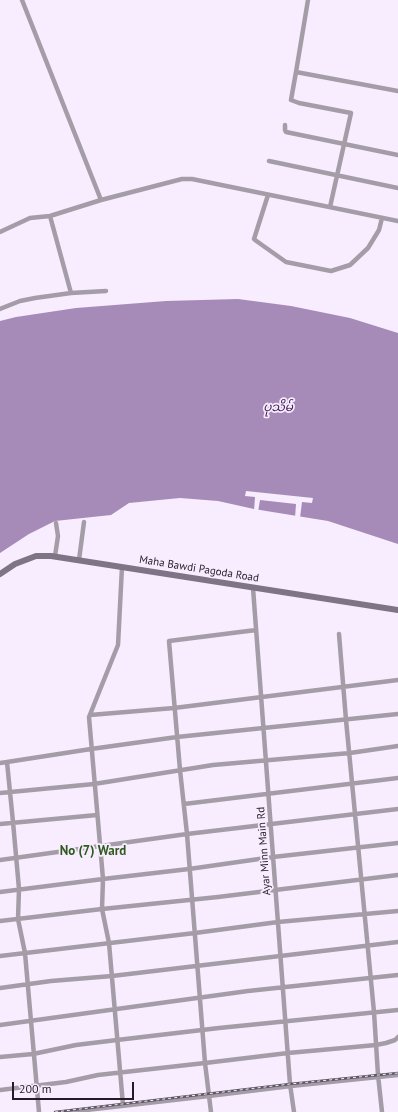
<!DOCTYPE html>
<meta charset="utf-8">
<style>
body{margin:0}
#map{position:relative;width:398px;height:1112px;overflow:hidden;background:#f7edfe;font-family:"PT Sans",sans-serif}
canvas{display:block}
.scale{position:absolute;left:12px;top:1082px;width:122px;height:18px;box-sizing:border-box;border:2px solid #221c26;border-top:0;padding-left:5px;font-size:12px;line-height:14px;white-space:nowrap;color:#221c26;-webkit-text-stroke:3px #f7edfe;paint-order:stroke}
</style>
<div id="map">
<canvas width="398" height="1112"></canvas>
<div class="scale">200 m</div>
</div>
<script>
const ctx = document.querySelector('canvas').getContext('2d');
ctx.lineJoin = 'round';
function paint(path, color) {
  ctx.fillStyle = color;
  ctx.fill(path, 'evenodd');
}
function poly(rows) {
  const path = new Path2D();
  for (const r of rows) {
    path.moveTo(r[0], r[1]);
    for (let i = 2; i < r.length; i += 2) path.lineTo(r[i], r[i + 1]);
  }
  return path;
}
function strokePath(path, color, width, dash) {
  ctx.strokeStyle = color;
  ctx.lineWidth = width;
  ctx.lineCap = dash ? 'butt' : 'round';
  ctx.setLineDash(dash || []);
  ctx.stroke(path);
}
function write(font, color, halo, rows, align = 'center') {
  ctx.font = font + ' "PT Sans","Noto Sans Myanmar",sans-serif';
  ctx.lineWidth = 3.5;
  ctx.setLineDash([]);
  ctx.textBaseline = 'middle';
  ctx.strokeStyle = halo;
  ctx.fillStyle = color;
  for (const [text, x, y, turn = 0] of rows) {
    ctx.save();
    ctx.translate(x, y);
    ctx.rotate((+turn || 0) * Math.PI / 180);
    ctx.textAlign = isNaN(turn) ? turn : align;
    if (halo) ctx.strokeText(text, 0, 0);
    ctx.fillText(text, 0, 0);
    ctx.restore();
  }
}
const water = poly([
 [238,299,291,306,350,318,398,333,398,544,328,521,254,509,218,501,180,498,129,503,111,515,55,521,29,534,0,553,0,321,16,317,76,308,166,301]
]);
const pier = poly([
 [246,491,313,498,312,503,302,502,300,518,295,518,296,504,260,500,258,512,254,511,255,497,245,496]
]);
const street = poly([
 [22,0,101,200],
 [296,72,308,0],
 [285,125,285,130,286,132,398,155],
 [269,161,398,188],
 [268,195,254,239,255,240,286,262,331,271,350,265,368,248,379,230,382,218],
 [330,207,351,113,299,103,291,100,296,72,398,91],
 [50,216,71,293],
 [0,232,30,218,50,216,101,200,182,179,192,179,398,221],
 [0,309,20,301,35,298,71,293,106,291],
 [55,556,58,536,56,523],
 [79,560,84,522],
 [122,567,118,645,89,717,103,879,102,909,109,943,123,1105],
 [253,588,290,1084,294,1112],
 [339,634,346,720,374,1012,378,1075,382,1112],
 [90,715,174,708,398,680],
 [7,762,91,749,177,737,398,714],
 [0,763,7,762,13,822,19,889,18,919,25,953,39,1112],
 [0,793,94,784,213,765,350,753,398,746],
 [184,804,398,778],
 [0,824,97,815],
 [0,860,187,834,398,809],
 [0,892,103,879,189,869,273,857,398,843],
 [0,921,102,909,218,897,398,875],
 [0,956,195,933,278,922,398,911],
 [0,988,51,981,112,976,398,942],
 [0,1025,248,991,398,975],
 [0,1057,33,1054,76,1045,117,1040,219,1028,398,1010],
 [0,1090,66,1082,98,1075,205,1063,288,1053,376,1045,386,1043,395,1040,398,1037],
 [69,1112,209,1096,291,1086,398,1075],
 [211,1112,205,1063,187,834,180,770,169,641,256,630]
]);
const secondary = poly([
 [0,574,15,564,36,556,51,556,398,610]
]);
const rail = poly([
 [55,1112,290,1084,398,1073]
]);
const streetNames = [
 ["Maha Bawdi Pagoda Road",199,569,9],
 ["Ayar Minn Main Rd",264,851,-94]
];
const waterNames = [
 ["ပုသိမ်",278,408]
];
const quarterNames = [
 ["No (7) Ward",93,851]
];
paint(water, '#a68bb8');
paint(pier, '#f7edfe');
strokePath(street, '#a49da8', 4.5);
strokePath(secondary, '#7e7485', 6);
strokePath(rail, '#5e5763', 2.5);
strokePath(rail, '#f7edfe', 1, [3]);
write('11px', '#221c26', '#f7edfe', streetNames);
write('italic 12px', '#411d55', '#f7edfe', waterNames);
write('bold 13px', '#2f591f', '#f7edfe', quarterNames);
</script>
